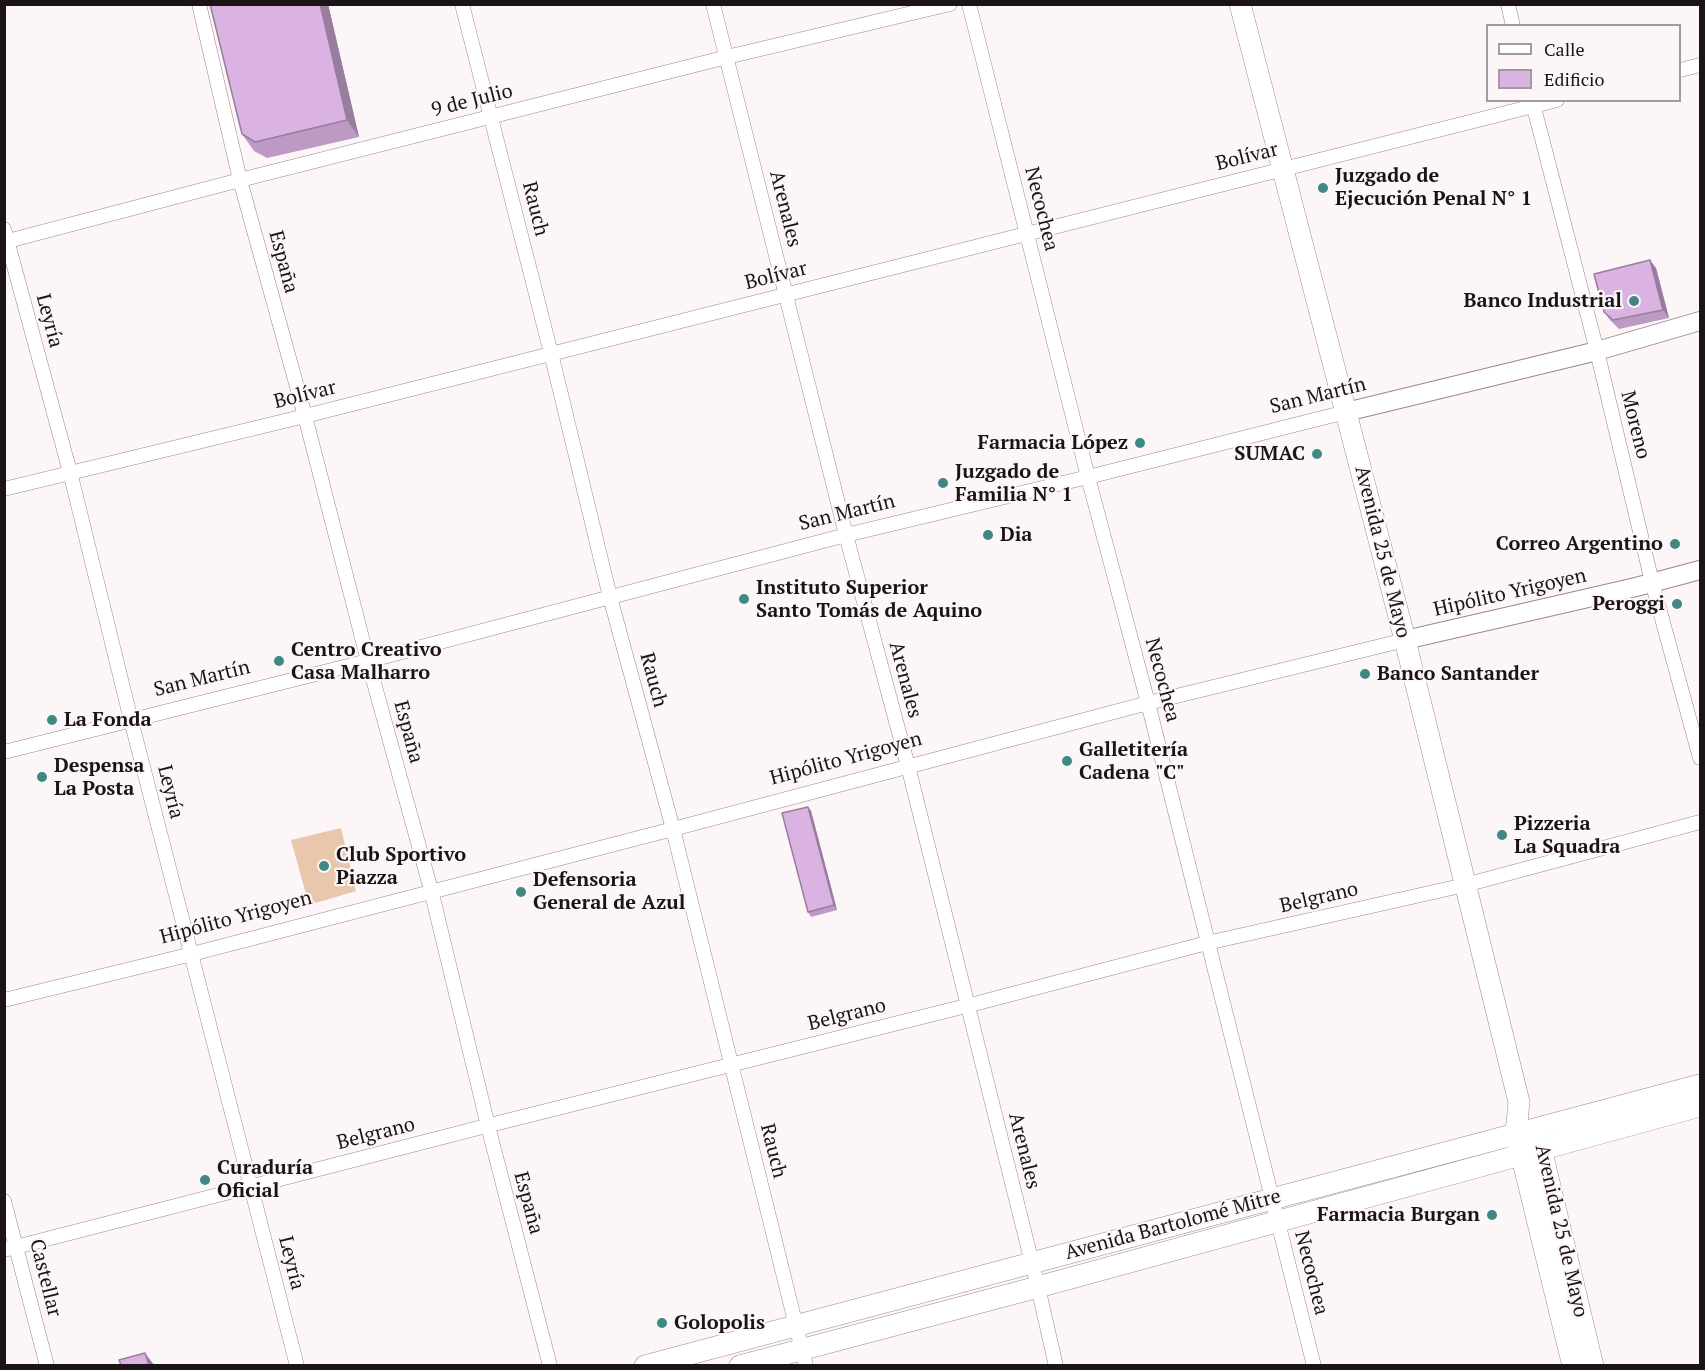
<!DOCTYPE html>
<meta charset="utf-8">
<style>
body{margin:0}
#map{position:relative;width:1705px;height:1370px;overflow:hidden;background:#fcf6f8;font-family:"PT Serif",serif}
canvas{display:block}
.frame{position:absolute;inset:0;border:6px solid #1c1316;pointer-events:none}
.legend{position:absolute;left:1486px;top:24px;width:195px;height:78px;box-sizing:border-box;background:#fcf6f8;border:2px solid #a29b9e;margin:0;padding:8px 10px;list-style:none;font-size:18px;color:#1c1316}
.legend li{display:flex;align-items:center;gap:12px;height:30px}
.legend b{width:30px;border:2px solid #a29b9e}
</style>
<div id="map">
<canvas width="1705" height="1370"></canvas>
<div class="frame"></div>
<ul class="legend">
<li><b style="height:8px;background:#fff"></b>Calle</li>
<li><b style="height:16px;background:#dbb3e3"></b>Edificio</li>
</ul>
</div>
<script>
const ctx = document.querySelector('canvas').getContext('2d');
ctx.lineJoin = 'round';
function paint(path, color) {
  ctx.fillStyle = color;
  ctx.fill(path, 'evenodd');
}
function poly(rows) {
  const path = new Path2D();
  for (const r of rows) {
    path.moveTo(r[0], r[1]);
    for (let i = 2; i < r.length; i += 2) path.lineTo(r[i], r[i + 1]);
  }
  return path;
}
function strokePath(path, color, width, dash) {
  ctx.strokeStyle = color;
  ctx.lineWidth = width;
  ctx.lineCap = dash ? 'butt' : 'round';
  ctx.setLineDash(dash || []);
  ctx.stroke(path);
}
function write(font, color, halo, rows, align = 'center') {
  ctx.font = font + ' "PT Serif",serif';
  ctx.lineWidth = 4.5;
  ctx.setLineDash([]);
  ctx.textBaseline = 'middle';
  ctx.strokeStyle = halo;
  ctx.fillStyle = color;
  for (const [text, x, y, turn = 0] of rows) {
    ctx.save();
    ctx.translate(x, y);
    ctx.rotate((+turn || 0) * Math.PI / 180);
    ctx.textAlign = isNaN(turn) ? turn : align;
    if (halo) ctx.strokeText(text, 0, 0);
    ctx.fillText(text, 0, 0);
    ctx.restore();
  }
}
const green = poly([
 [341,828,356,891,309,905,291,840]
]);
const street = poly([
 [199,4,240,180,305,416,368,661,431,890,488,1126,550,1366],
 [462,4,551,353,610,597,673,829,806,1366],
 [713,4,846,535,908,766,1038,1287,1056,1366],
 [969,4,1088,477,1148,703,1314,1366],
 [1508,4,1513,26],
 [1680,70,1700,65],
 [1532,100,1597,351,1652,582,1700,758],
 [4,229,70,472,131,720,297,1366],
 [4,242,240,180,727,57,950,4],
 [4,489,305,416,1557,100],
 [4,752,368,661,846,535,1088,477,1346,412],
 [4,1000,192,954,673,829,1148,703,1405,640],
 [4,1201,47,1366],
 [4,1250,494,1124,974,1004,1207,943,1465,885,1700,822]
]);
const secondary = poly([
 [1346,412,1597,351,1700,321],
 [1405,640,1636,587,1700,570]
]);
const primary = poly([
 [1240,4,1405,640,1519,1102,1516,1133,1573,1366],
 [1538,1136,1593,1366],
 [645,1366,1700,1085],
 [740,1366,1038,1287,1700,1106]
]);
const wall = poly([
 [328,4,359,137,267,158,254,151,242,134],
 [1656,268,1669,318,1619,329,1610,320,1604,312],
 [808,807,811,811,837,910,811,917,808,912]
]);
const shadedWall = poly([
 [320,4,328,4,359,137,347,120],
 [1650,260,1656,268,1669,318,1663,310],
 [808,807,811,811,837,910,834,905],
 [145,1353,154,1365,149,1365]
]);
const building = poly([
 [210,4,320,4,347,120,255,142,242,134,210,4],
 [1650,260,1663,310,1613,320,1604,312,1594,274,1650,260],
 [808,807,834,905,808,912,782,813,808,807],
 [145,1353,149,1365,121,1365,119,1360,145,1353]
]);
const markers = [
 [1323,188,6,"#418883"],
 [1634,301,6,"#418883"],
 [1140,443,6,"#418883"],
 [1317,454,6,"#418883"],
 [943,483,6,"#418883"],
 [988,535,6,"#418883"],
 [1675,544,6,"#418883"],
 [744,599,6,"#418883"],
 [1677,604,6,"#418883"],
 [279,661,6,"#418883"],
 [1365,674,6,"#418883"],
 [52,720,6,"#418883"],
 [1067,761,6,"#418883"],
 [42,777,6,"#418883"],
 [1502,835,6,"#418883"],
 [324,866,6,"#418883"],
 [521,892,6,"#418883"],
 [205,1180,6,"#418883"],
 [1492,1215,6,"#418883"],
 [662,1323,6,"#418883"]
];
const streetNames = [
 ["9 de Julio",472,101,-14],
 ["Bolívar",1247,157,-14],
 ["Rauch",535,209,76],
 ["Arenales",785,209,76],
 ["Necochea",1041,209,76],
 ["España",283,262,75],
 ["Bolívar",776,276,-14],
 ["Leyría",49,321,75],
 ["Bolívar",305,395,-14],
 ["San Martín",1318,396,-14],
 ["Moreno",1635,425,76],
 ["San Martín",847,513,-14],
 ["Avenida 25 de Mayo",1382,552,76],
 ["Hipólito Yrigoyen",1510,593,-13],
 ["San Martín",202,679,-14],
 ["Rauch",653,680,75],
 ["Arenales",905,680,75],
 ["Necochea",1162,680,75],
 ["España",408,732,75],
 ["Hipólito Yrigoyen",846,759,-15],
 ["Leyría",170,792,76],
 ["Belgrano",1319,898,-13],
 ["Hipólito Yrigoyen",236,918,-15],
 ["Belgrano",847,1015,-14],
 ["Belgrano",376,1134,-14],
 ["Rauch",773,1151,76],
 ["Arenales",1024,1151,76],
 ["España",528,1203,75],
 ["Avenida Bartolomé Mitre",1173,1225,-15],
 ["Avenida 25 de Mayo",1561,1231,77],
 ["Leyría",291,1263,76],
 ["Necochea",1311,1273,76],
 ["Castellar",45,1278,76]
];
const poiNames = [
 ["Juzgado de",1335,176],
 ["Ejecución Penal N° 1",1335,199],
 ["Banco Industrial",1622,301,"right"],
 ["Farmacia López",1128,443,"right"],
 ["SUMAC",1305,454,"right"],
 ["Juzgado de",955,472],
 ["Familia N° 1",955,495],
 ["Dia",1000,535],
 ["Correo Argentino",1663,544,"right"],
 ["Instituto Superior",756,588],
 ["Santo Tomás de Aquino",756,611],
 ["Peroggi",1665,604,"right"],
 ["Centro Creativo",291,650],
 ["Casa Malharro",291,673],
 ["Banco Santander",1377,674],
 ["La Fonda",64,720],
 ["Galletitería",1079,750],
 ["Cadena \"C\"",1079,773],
 ["Despensa",54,766],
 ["La Posta",54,789],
 ["Pizzeria",1514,824],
 ["La Squadra",1514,847],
 ["Club Sportivo",336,855],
 ["Piazza",336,878],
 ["Defensoria",533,880],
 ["General de Azul",533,903],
 ["Curaduría",217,1168],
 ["Oficial",217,1191],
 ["Farmacia Burgan",1480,1215,"right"],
 ["Golopolis",674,1323]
];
paint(green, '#e9c7ad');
strokePath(street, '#9e868f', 15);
strokePath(secondary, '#9e868f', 20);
strokePath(primary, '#9e868f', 22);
strokePath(street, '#fff', 14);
strokePath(secondary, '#fff', 18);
strokePath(primary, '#fff', 21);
paint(wall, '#bc9ac3');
paint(shadedWall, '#997d9f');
paint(building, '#dbb3e3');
strokePath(building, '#997d9f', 1.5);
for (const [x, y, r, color] of markers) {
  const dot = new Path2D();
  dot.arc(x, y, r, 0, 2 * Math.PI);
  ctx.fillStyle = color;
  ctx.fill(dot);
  strokePath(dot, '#fcf6f8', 2);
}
write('20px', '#1c1316', '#fcf6f8', streetNames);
write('bold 20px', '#1c1316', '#fcf6f8', poiNames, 'left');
</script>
